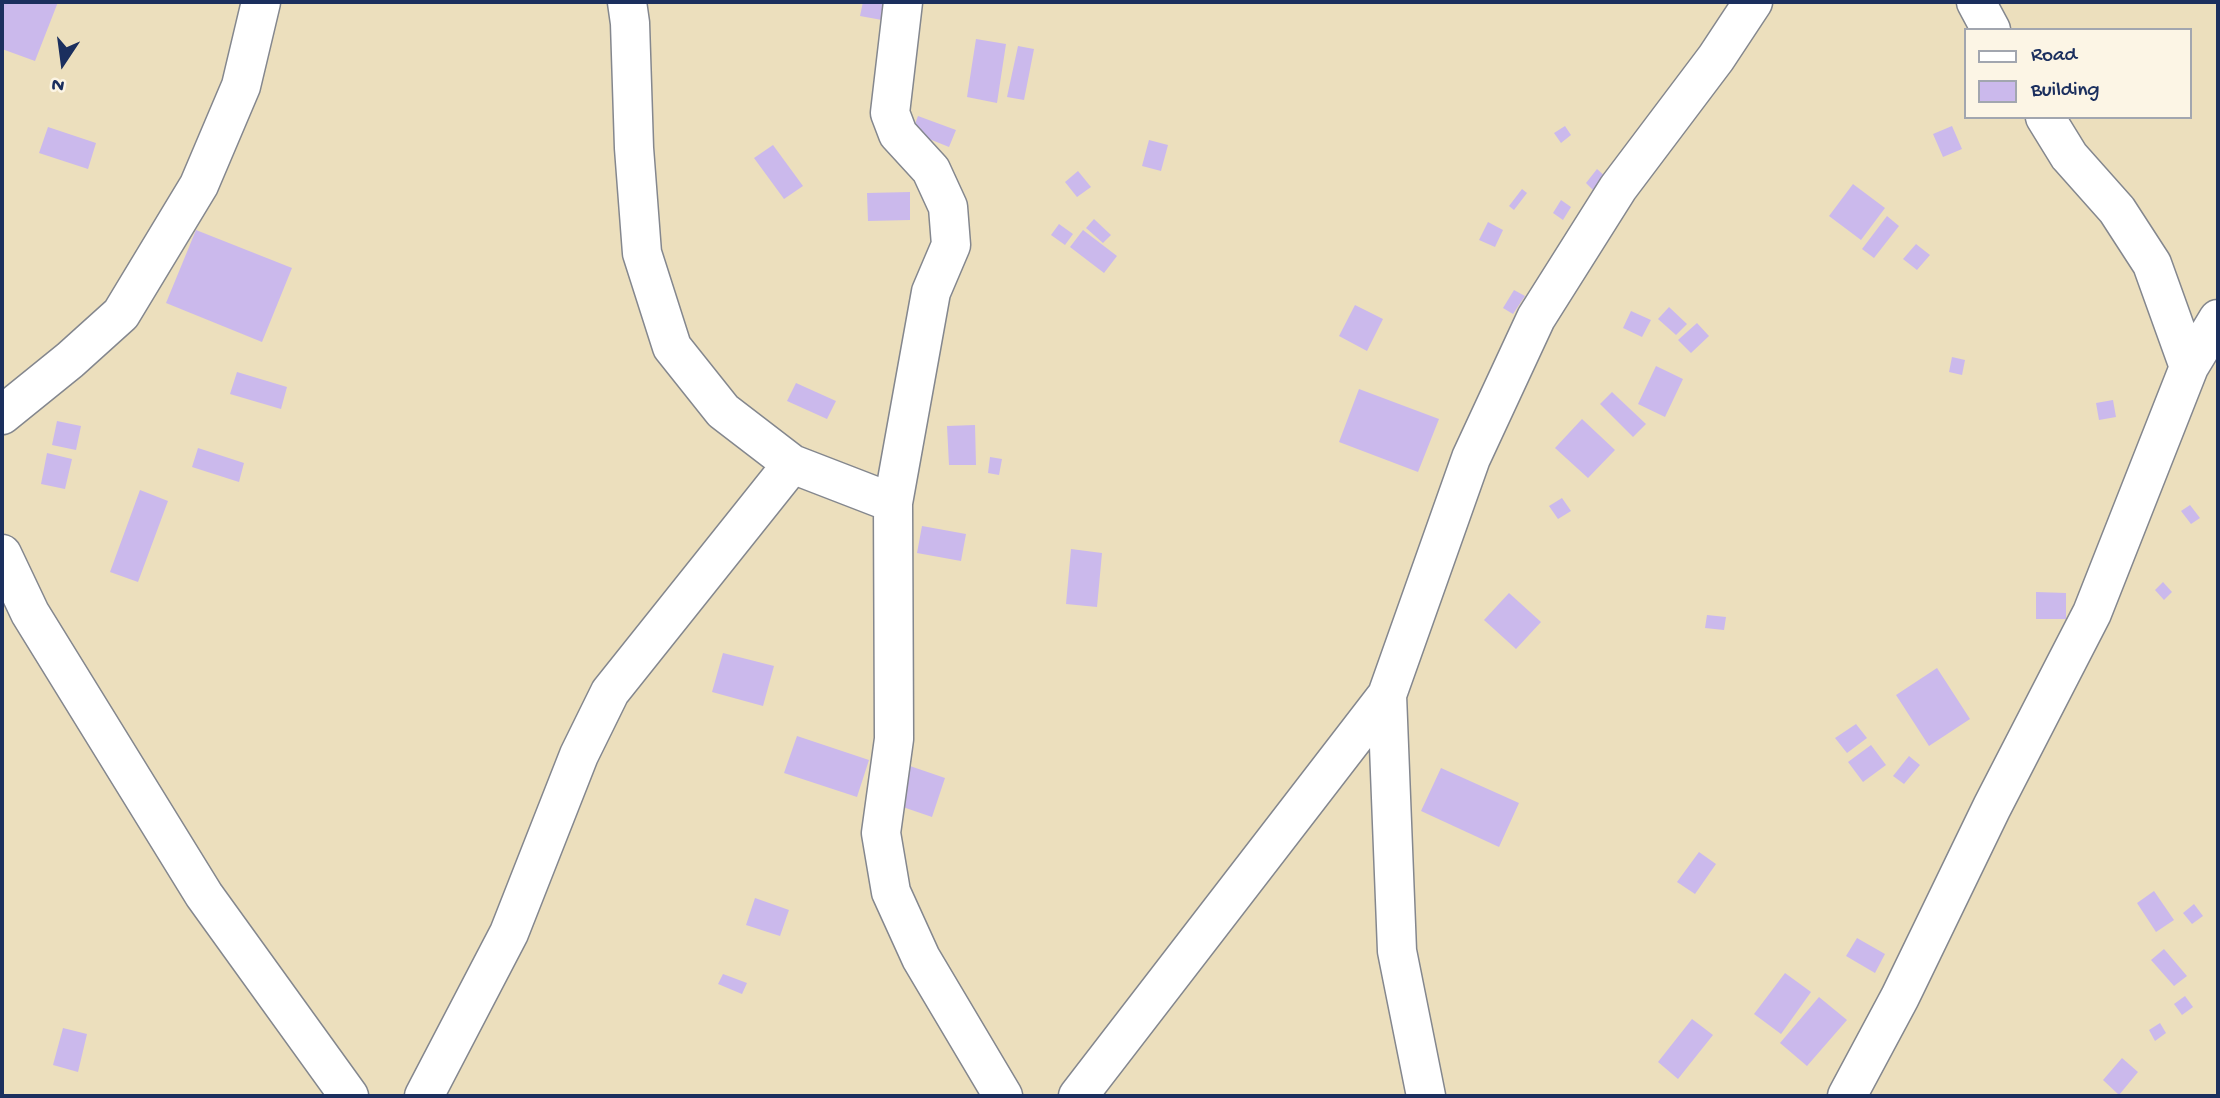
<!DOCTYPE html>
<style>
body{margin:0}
#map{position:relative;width:2220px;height:1098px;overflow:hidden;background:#ecdfbd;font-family:"Gochi Hand",sans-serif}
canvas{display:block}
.frame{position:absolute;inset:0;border:4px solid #1b2f5e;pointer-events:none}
.legend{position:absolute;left:1964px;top:28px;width:228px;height:91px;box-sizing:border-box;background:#fcf5e5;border:2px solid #a2a6af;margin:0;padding:9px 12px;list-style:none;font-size:21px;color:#1b2f5e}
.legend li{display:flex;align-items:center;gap:14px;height:35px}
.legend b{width:35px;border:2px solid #a2a6af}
.north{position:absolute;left:28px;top:28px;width:70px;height:70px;-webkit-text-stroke:5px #fcf5e5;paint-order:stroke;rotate:193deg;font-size:19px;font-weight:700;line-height:28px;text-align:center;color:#1b2f5e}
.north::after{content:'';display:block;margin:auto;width:24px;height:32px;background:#1b2f5e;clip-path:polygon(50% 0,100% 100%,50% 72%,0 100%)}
</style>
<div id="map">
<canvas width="2220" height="1098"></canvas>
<div class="frame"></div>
<ul class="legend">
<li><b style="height:9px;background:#fff"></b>Road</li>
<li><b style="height:19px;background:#cbb9ec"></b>Building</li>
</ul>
<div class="north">N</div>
</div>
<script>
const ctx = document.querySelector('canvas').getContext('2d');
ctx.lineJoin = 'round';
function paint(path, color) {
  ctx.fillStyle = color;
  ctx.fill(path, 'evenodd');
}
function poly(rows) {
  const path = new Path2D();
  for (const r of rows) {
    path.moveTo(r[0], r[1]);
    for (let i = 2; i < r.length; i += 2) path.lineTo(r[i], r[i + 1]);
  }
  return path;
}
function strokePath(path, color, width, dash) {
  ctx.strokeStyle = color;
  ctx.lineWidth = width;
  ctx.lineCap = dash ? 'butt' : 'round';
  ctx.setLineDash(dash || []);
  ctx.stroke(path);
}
const building = poly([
 [2,2,58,2,35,61,2,49],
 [863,2,885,2,882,20,860,16],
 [976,39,1006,44,997,103,967,97],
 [1018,46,1034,49,1024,100,1007,97],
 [918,116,956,130,949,147,912,132],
 [1565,126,1571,135,1561,143,1554,133],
 [1952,126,1962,149,1943,157,1933,134],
 [48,127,96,143,88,169,39,153],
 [1149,140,1168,145,1161,171,1142,166],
 [773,145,803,186,784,199,754,158],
 [1597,169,1607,178,1595,192,1586,183],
 [1078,171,1091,187,1077,197,1065,182],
 [1853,184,1885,208,1861,240,1829,216],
 [1522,189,1527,193,1514,210,1509,206],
 [910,192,910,220,868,221,867,193],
 [1561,200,1571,207,1563,220,1553,213],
 [1887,216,1899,226,1874,258,1862,249],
 [1094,219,1111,235,1103,243,1086,228],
 [1488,222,1503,230,1495,247,1479,240],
 [1059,224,1073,234,1065,245,1051,235],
 [196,230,292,268,262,342,166,303],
 [1083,230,1117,256,1104,273,1070,247],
 [1916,244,1930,255,1917,270,1903,259],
 [1514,290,1525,296,1513,314,1503,308],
 [1355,305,1383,319,1367,351,1339,336],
 [1669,307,1687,324,1676,335,1658,319],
 [1631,311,1651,320,1642,337,1623,328],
 [1697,323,1709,336,1691,353,1678,340],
 [1952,357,1965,360,1962,375,1949,372],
 [1656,366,1683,379,1665,417,1638,404],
 [237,372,287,387,281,409,230,394],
 [796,383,836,401,827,419,787,401],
 [1359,389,1439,419,1418,472,1339,442],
 [1612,392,1646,424,1633,437,1600,404],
 [2113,400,2116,417,2099,420,2096,403],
 [1582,419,1615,450,1588,478,1555,448],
 [57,421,81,426,76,450,52,445],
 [975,425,976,465,949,465,947,426],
 [198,448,244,463,239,482,192,467],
 [47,453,72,459,65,489,41,484],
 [990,457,1002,459,999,475,988,473],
 [140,490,168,501,138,582,110,572],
 [1562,498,1571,511,1558,519,1549,506],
 [2190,505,2200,518,2191,524,2181,511],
 [922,526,966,534,961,561,917,553],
 [1071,549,1102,553,1097,607,1066,604],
 [2163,582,2172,592,2164,600,2155,590],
 [2036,592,2066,593,2066,619,2036,619],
 [1509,593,1541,622,1516,649,1484,620],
 [1707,615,1726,617,1724,630,1705,628],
 [723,653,774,666,763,706,712,692],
 [1937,668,1970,719,1929,746,1896,695],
 [1856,724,1867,738,1847,753,1835,738],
 [797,736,869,760,857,797,784,773],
 [1871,745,1886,765,1863,782,1848,762],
 [1909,756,1920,765,1904,784,1893,776],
 [910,766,945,778,932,817,897,805],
 [1441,768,1519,803,1499,847,1421,811],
 [1699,852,1716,864,1695,894,1677,882],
 [2154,891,2174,920,2156,932,2137,903],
 [755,898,789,910,780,936,746,925],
 [2194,904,2203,916,2192,924,2183,913],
 [1857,938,1885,954,1875,973,1846,956],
 [2164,949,2187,976,2174,986,2151,960],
 [1785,973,1811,992,1781,1034,1754,1014],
 [723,974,747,983,742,994,718,984],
 [2185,996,2193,1007,2182,1015,2174,1004],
 [1819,997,1847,1020,1807,1066,1780,1043],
 [1692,1019,1713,1035,1678,1079,1658,1062],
 [2160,1023,2166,1033,2155,1041,2149,1030],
 [63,1028,87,1034,78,1072,53,1065],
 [2122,1058,2138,1072,2119,1095,2103,1080]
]);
const street = poly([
 [627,2,630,23,634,148,642,253,672,347,723,411,792,464,893,503],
 [903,2,890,113,898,134,931,170,948,207,951,245,931,292,893,503,894,739,881,833,891,892,921,958,1003,1096],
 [1976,2,1991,30],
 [2045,117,2069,156,2117,210,2152,264,2189,367],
 [2,415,70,360,121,314,199,185,241,86,261,2],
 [2,554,30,613,204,895,349,1096],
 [424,1096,509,933,579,755,610,692,792,464],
 [1078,1096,1387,695],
 [1426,1096,1397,951,1387,695,1471,458,1536,318,1618,188,1716,58,1753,2],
 [1847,1096,1900,997,1992,807,2092,613,2189,367,2218,319]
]);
paint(building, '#cbb9ec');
strokePath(street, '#84878e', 41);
strokePath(street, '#fff', 38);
</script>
